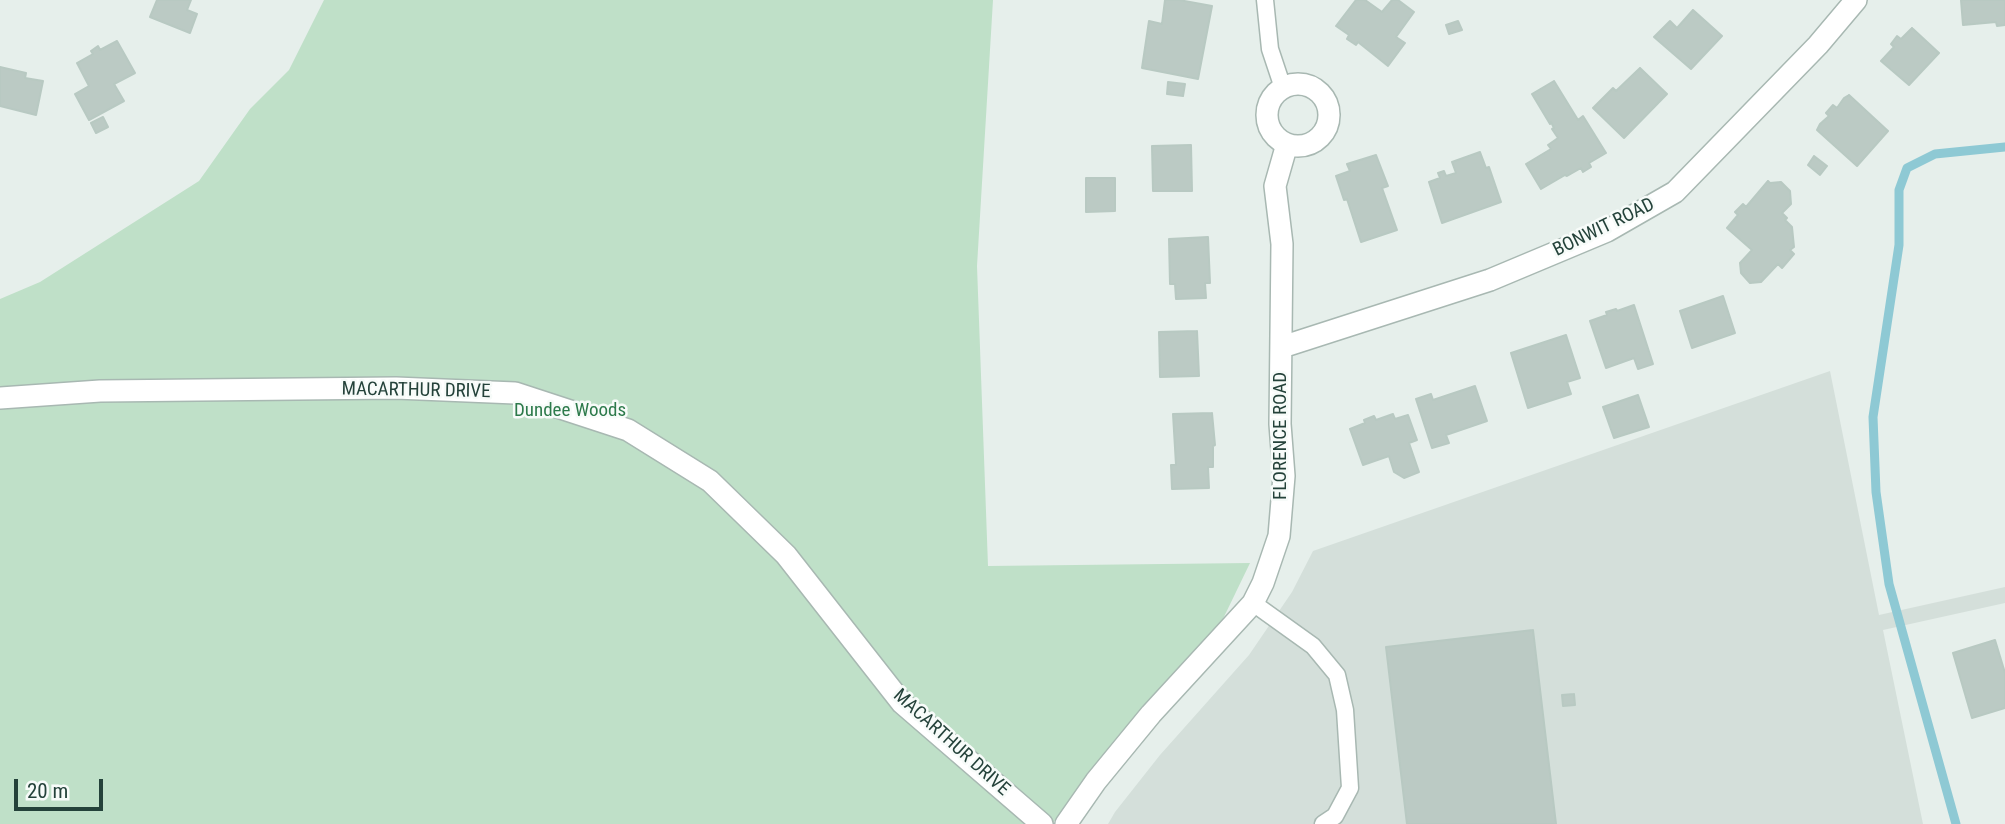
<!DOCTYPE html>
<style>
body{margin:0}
#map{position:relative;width:2005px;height:824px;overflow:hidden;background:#e6efeb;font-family:"Roboto Condensed",sans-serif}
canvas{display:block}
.scale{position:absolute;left:14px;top:779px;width:89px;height:32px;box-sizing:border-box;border:4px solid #24423a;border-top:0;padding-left:9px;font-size:21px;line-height:24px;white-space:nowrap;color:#24423a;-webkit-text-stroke:5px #f7fbf9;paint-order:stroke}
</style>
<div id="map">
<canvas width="2005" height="824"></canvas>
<div class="scale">20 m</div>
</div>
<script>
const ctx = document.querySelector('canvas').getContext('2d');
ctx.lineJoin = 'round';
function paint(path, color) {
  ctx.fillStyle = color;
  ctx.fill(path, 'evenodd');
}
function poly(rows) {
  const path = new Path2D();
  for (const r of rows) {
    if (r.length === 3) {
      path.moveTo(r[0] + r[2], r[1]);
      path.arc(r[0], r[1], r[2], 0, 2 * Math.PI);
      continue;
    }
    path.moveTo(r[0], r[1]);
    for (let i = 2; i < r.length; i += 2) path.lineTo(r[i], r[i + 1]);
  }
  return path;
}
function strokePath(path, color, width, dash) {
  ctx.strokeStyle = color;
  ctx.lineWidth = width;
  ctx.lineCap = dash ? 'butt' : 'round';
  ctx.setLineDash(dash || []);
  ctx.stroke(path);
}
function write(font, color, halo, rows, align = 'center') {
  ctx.font = font + ' "Roboto Condensed",sans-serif';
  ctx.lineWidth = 5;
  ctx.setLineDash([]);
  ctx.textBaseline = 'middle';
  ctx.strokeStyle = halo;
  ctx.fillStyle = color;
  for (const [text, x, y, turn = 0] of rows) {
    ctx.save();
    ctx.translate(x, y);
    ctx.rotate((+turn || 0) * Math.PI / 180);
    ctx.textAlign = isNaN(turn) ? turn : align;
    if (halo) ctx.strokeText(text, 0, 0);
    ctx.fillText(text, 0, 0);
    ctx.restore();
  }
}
const built = poly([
 [1830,371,1879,615,2005,587,2005,603,1883,630,1923,824,1108,824,1115,812,1160,755,1249,655,1292,592,1313,551]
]);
const green = poly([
 [324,0,993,0,977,266,988,566,1250,563,1221,623,1088,777,1052,824,0,824,0,299,40,282,199,181,250,109,289,70]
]);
const stream = poly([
 [1956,824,1889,584,1876,492,1873,417,1899,245,1899,190,1907,168,1935,154,2005,147]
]);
const building = poly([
 [157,0,191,0,187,10,197,14,190,33,150,17,157,0],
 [1165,0,1179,0,1212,6,1198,79,1142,68,1149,21,1162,24,1165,0],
 [1356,0,1365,0,1382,12,1392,0,1398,0,1414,12,1396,37,1405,43,1388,66,1358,42,1356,45,1347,39,1349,35,1336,26,1356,0],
 [1961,0,2005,0,2005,25,1997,26,1996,22,1963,25,1961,0],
 [1693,10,1722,36,1691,69,1654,37,1670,21,1677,28,1693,10],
 [1458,21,1462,30,1449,34,1446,25,1458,21],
 [1912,28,1939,53,1909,85,1881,61,1894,47,1891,44,1897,36,1901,39,1912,28],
 [117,41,135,73,114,84,124,101,89,120,75,94,89,86,77,63,93,54,91,51,98,46,100,50,117,41],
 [0,67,26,73,25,78,43,81,36,115,0,106,0,67],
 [1640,68,1667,94,1624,138,1593,108,1613,88,1616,91,1640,68],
 [1554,81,1578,120,1583,116,1606,153,1589,163,1591,167,1583,172,1581,168,1567,176,1565,175,1541,189,1526,164,1551,149,1548,145,1558,138,1552,129,1554,128,1551,122,1550,124,1532,94,1554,81],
 [1168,82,1185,84,1183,96,1167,94,1168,82],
 [1849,95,1888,131,1857,166,1817,130,1820,124,1829,116,1826,113,1833,105,1837,108,1844,98,1849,95],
 [103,117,108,127,96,133,91,123,103,117],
 [1191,145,1192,191,1153,191,1152,146,1191,145],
 [1480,152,1486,168,1489,167,1501,202,1442,223,1429,182,1440,178,1438,173,1444,171,1446,176,1456,173,1452,162,1480,152],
 [1376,155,1388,186,1382,188,1397,230,1361,242,1347,199,1344,200,1336,176,1350,171,1347,164,1376,155],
 [1814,156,1827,166,1820,175,1808,165,1814,156],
 [1086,178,1115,178,1115,211,1086,212,1086,178],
 [1768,181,1770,183,1781,182,1790,191,1791,204,1782,213,1787,218,1785,220,1792,227,1794,247,1790,250,1794,254,1782,268,1778,264,1761,282,1750,283,1741,273,1740,263,1752,250,1727,228,1738,215,1735,212,1743,204,1746,207,1768,181],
 [1208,237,1210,283,1205,283,1206,298,1176,299,1175,284,1170,284,1169,239,1208,237],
 [1723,296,1735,333,1692,348,1680,311,1723,296],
 [1634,305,1653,364,1638,369,1634,358,1606,368,1590,321,1607,315,1606,312,1616,309,1617,311,1634,305],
 [1197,331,1199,376,1160,377,1159,332,1197,331],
 [1566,335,1580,378,1567,382,1571,394,1528,408,1511,353,1566,335],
 [1475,386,1487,421,1446,435,1449,443,1432,448,1416,399,1431,394,1433,400,1475,386],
 [1638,395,1649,427,1614,438,1603,407,1638,395],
 [1212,413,1215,445,1213,446,1213,467,1208,467,1209,488,1172,489,1171,465,1176,465,1173,414,1212,413],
 [1393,414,1395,419,1408,415,1417,440,1409,443,1419,472,1404,478,1394,472,1389,456,1363,465,1350,429,1365,423,1364,420,1374,416,1376,420,1393,414],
 [1533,630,1556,824,1407,824,1386,647,1533,630],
 [1995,640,2005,673,2005,708,1972,718,1953,653,1995,640],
 [1574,694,1575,705,1563,706,1562,695,1574,694]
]);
const service = poly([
 [1265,0,1270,49,1283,88],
 [1253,603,1313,646,1337,675,1345,710,1350,788,1335,816,1323,824]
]);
const minor = poly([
 [1298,115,31],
 [1282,347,1490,280,1607,231,1675,192,1818,45,1856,0],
 [0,398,100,391,396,388,515,393,628,430,710,481,786,555,902,703,1042,824],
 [1066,824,1096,781,1151,714,1253,603,1263,583,1279,536,1284,476,1280,424,1282,244,1275,186,1287,144]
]);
const streetNames = [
 ["BONWIT ROAD",1604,228,-26],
 ["MACARTHUR DRIVE",416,391,1],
 ["FLORENCE ROAD",1281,436,-90],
 ["MACARTHUR DRIVE",951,743,42]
];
const parkNames = [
 ["Dundee Woods",570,411]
];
paint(built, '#d4dfda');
paint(green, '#bfe0c8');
strokePath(stream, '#8ec9d4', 9);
paint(building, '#bbcac4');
strokePath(building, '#b8c9c2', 2);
strokePath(service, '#a8b8b2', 19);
strokePath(minor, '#a8b8b2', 24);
strokePath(service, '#fff', 16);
strokePath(minor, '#fff', 21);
write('19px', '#24423a', '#f7fbf9', streetNames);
write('19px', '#2d7a4b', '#f7fbf9', parkNames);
</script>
